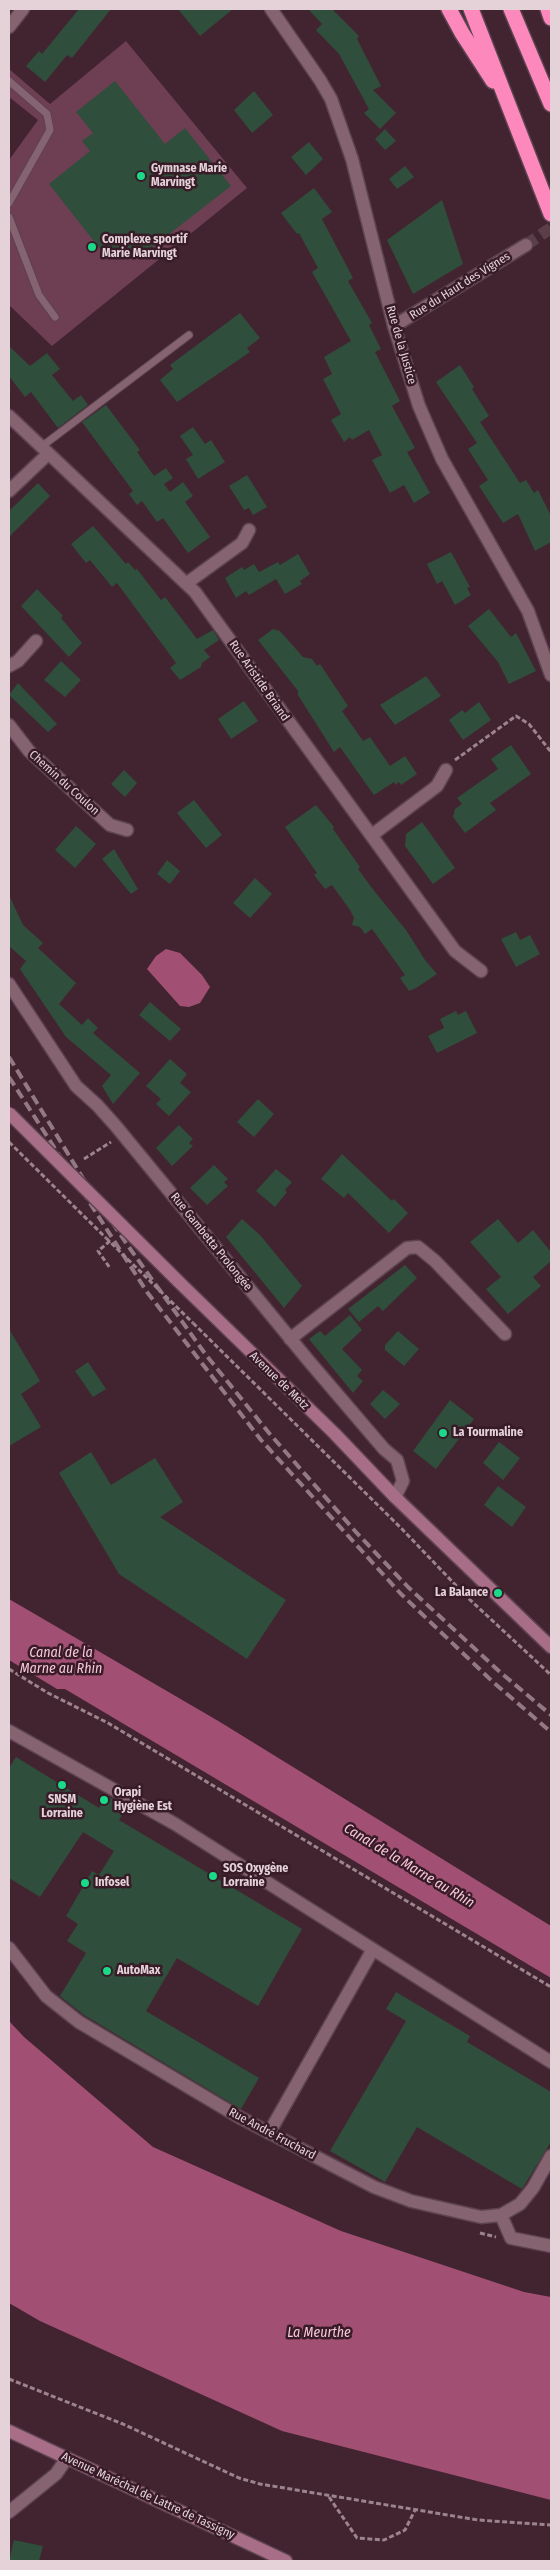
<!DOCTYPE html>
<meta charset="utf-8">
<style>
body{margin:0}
#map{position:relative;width:560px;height:2570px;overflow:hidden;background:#422431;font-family:"Fira Sans Condensed",sans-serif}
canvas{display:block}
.frame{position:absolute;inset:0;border:10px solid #e5d2d9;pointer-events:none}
</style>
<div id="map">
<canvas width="560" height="2570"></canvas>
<div class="frame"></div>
</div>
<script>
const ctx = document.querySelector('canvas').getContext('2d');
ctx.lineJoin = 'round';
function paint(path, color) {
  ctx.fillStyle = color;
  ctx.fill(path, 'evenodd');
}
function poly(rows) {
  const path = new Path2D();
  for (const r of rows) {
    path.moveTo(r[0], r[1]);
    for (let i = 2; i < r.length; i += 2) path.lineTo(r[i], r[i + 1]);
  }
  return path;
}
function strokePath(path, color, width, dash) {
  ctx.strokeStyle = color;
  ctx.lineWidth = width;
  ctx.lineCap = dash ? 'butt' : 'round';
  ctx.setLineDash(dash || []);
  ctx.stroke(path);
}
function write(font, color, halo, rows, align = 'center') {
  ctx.font = font + ' "Fira Sans Condensed",sans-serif';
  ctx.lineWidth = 5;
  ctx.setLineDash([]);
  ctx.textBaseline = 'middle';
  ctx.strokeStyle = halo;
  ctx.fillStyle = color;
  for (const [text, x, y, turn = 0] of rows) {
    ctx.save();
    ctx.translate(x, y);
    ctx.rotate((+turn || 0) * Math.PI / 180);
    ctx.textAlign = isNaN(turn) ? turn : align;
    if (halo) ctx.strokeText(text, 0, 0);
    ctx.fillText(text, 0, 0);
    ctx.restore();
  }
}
const green = poly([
 [126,41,247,188,52,346,9,305,9,160,38,120,9,97,9,69,50,104]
]);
const water = poly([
 [166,949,180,953,202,975,210,987,200,1003,189,1007,180,1006,147,969,156,956],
 [9,1599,220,1722,551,1926,551,1978,65,1689,57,1689,9,1660],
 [9,2021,24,2037,153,2147,341,2231,524,2292,551,2297,551,2500,282,2431,40,2321,9,2303]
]);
const building = poly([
 [79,9,111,9,72,58,67,55,45,82,26,66,39,51,42,54],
 [178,9,233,9,200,36],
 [308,9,332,9,359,36,357,39,381,86,373,90,396,113,380,129,364,113,369,109,339,54,316,30,322,24],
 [115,81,165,144,185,128,231,186,137,259,128,247,115,257,110,250,104,254,49,184,90,151,82,141,93,133,76,112],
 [254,91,273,115,252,133,234,110],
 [385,129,396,141,385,150,375,139],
 [309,142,323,159,306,175,291,157],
 [405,166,414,177,397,189,389,179],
 [314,188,332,212,322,219,353,278,348,281,372,323,369,325,381,349,375,352,400,401,392,406,415,448,407,452,430,493,414,503,404,485,390,493,372,460,382,455,369,430,352,440,350,437,344,442,331,420,341,414,323,379,332,374,324,357,351,341,312,272,318,268,299,233,297,234,281,213],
 [442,200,463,264,413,294,387,240],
 [240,313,260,338,247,348,250,352,177,402,160,380,173,369,170,365],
 [9,346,30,366,47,353,60,369,52,375,73,401,81,395,88,405,58,428,31,392,25,397,9,376],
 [460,365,474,387,472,389,489,416,480,422,520,483,526,480,534,493,538,490,551,516,551,542,535,551,518,514,503,523,479,486,488,480,468,449,477,443,436,382],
 [106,405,140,450,137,452,154,476,166,468,173,478,164,484,170,492,183,482,193,496,185,502,210,537,188,553,163,518,157,522,142,501,137,505,129,494,133,491,82,422],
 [193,427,205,444,211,440,225,462,198,479,186,459,193,455,180,436],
 [247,475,267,507,253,515,249,508,244,510,229,486],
 [38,483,50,496,9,537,9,511],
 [93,526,126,564,128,562,135,570,137,569,161,600,165,597,197,639,213,630,219,640,204,650,210,657,202,663,201,667,180,680,170,668,176,663,117,583,112,587,90,560,86,563,71,544],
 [451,552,470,587,467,588,471,595,455,605,442,581,437,584,427,564],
 [298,554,310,574,300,581,302,584,285,594,276,579,249,595,246,591,236,598,225,578,242,567,244,570,254,564,259,572,278,562,280,565],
 [37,589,63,616,61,618,82,643,69,657,21,606],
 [489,609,511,637,516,633,536,671,509,684,498,662,468,626],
 [273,629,280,631,303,657,312,659,317,666,320,664,348,706,342,711,363,741,370,737,390,766,405,756,417,774,401,785,399,782,395,785,394,782,374,795,340,747,334,752,298,695,298,691,258,640],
 [61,661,81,680,65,697,44,680],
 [426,676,441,696,395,725,380,705],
 [18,683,57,724,48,732,9,695],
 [244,701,258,721,231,739,218,719],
 [479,702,491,720,463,740,449,720,462,710,465,713],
 [511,745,531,774,490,803,496,810,465,833,453,817,455,809,462,804,457,798,498,769,491,759],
 [124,770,137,783,125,797,111,784],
 [194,800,222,835,206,848,177,813],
 [316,805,334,827,333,829,360,867,358,869,375,892,406,930,425,960,437,974,416,988,409,991,400,978,405,975,372,929,365,934,360,927,352,925,354,918,350,910,332,885,325,889,314,875,317,873,285,827],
 [422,822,455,868,433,884,405,846,406,834],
 [76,826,96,844,75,868,55,850],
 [114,849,138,889,131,894,102,859],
 [167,860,180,871,170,884,157,874],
 [255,878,272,894,250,918,233,903],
 [9,895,23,925,43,943,38,948,76,983,59,1004,82,1025,88,1018,98,1028,93,1033,140,1073,113,1104,102,1086,111,1075,66,1037,20,969,26,961,9,946],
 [516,932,520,940,530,935,540,954,516,967,501,939],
 [150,1002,181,1029,170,1041,139,1015],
 [456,1011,458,1015,466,1011,477,1033,437,1053,428,1036,444,1028,440,1019],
 [170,1059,187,1074,180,1083,191,1092,169,1116,156,1104,161,1099,146,1086],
 [258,1099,274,1114,254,1137,237,1122],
 [179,1125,193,1139,189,1143,193,1146,172,1166,156,1148],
 [342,1154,392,1201,394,1199,408,1213,389,1233,348,1193,344,1198,321,1179],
 [214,1165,228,1179,224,1182,228,1186,207,1205,190,1188],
 [276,1169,292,1182,285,1190,287,1192,275,1207,256,1191],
 [242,1219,260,1235,302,1286,284,1308,226,1237],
 [498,1219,518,1243,533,1230,551,1252,551,1261,533,1277,541,1286,508,1314,486,1289,501,1277,470,1242],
 [405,1265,417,1278,383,1311,378,1306,359,1322,348,1309],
 [350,1315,362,1330,342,1349,362,1370,357,1376,363,1381,353,1393,309,1339,320,1331,325,1336],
 [9,1329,40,1381,21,1394,41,1427,9,1446],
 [398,1331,419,1349,404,1366,385,1350,385,1345],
 [88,1362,106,1389,93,1397,75,1371],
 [383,1390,400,1404,385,1419,370,1404],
 [450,1400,474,1419,436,1469,413,1451],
 [499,1442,520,1458,503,1480,483,1463],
 [91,1452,111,1485,155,1458,183,1502,160,1517,286,1600,247,1659,119,1574,59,1473],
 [498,1486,526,1507,512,1527,484,1505],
 [16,1757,99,1808,107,1796,127,1807,119,1820,302,1929,258,2006,177,1958,146,2011,259,2078,241,2109,84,2015,60,1996,86,1953,67,1941,78,1924,66,1916,92,1871,99,1875,114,1851,83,1832,40,1897,9,1878,9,1768],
 [396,1992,470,2036,467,2042,551,2092,551,2142,522,2189,417,2127,385,2182,330,2151,406,2021,386,2009],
 [14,2540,43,2546,39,2561,9,2561]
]);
const minorTunnel = poly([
 [526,245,551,228]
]);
const path = poly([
 [455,760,516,716,529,724,551,752],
 [9,1142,106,1238],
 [84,1159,111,1142],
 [110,1241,98,1251,110,1268],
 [193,1323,402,1529,467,1597,551,1675],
 [9,1669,48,1693,108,1723,551,1987],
 [480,2233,496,2237],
 [9,2379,123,2424,239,2478,260,2484,478,2520,551,2525],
 [329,2497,357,2538,384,2540,405,2530,415,2510]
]);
const service = poly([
 [9,81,47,114,50,130,9,203],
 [9,217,39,295,55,317],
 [41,447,189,335]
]);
const minor = poly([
 [271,9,320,80,331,99,352,159,394,326,419,406,442,459,528,611,551,675],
 [9,27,23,9],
 [394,326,526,245],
 [9,416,195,592,455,951,481,971],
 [9,491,48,454],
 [187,583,242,543,249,530],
 [9,666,18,661,36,641],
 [9,725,29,751,110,825,127,830],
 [372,835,437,786,446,770],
 [9,984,76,1086,97,1105,115,1125,308,1360,384,1449,397,1460,403,1481,395,1497],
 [290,1339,407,1248,418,1247,435,1261,505,1334],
 [9,1731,175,1824,551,2062],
 [9,1948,46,1996,79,2022,239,2117,374,2187,411,2201,481,2217,501,2215,520,2204,533,2188,551,2156],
 [269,2133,372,1951],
 [501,2215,511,2238,551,2246],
 [9,2512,56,2474,67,2458]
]);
const secondary = poly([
 [179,1282,335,1434,395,1497,551,1647],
 [9,2431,286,2561]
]);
const motorway = poly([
 [449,9,462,33,493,81],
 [471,9,551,214],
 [511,9,551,104],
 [548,9,551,18]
]);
const rail = poly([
 [9,1057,84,1180,126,1243,206,1355,269,1433,355,1531,408,1587,500,1672,551,1715],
 [9,1077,147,1292,261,1440,401,1594,493,1682,551,1732]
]);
const pathBridge = poly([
 [106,1238,193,1323]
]);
const secondaryBridge = poly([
 [9,1113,179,1282]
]);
const markers = [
 [141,176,5,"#1ad988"],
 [92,247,5,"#1ad988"],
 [443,1433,5,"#1ad988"],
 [498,1593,5,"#1ad988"],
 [62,1785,5,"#1ad988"],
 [104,1800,5,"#1ad988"],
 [213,1876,5,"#1ad988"],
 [85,1883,5,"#1ad988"],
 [107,1971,5,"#1ad988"]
];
const poiNames = [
 ["Gymnase Marie",151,169],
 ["Marvingt",151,183],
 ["Complexe sportif",102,240],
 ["Marie Marvingt",102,254],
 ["La Tourmaline",453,1433],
 ["La Balance",488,1593,"right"],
 ["Orapi",114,1793],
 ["Hygiène Est",114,1807],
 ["SNSM",62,1800,"center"],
 ["Lorraine",62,1814,"center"],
 ["SOS Oxygène",223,1869],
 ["Lorraine",223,1883],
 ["Infosel",95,1883],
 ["AutoMax",117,1971]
];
const streetNames = [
 ["Rue du Haut des Vignes",460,286,-32],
 ["Rue de la Justice",401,345,74],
 ["Rue Aristide Briand",259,681,55],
 ["Chemin du Coulon",64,783,42],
 ["Rue Gambetta Prolongée",211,1242,51],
 ["Avenue de Metz",279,1381,44],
 ["Rue André Fruchard",272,2134,28],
 ["Avenue Maréchal de Lattre de Tassigny",148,2496,25]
];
const waterNames = [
 ["Canal de la",61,1653],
 ["Marne au Rhin",61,1669],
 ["Canal de la Marne au Rhin",409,1866,31],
 ["La Meurthe",319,2333]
];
paint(green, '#6e3e53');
paint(water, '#a24f74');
paint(building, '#2f4e3c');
strokePath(minorTunnel, '#5a3e4a', 12, [12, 6]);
strokePath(service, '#5c434f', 9);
strokePath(minor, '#5c434f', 15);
strokePath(secondary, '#5c434f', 15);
strokePath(motorway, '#5c434f', 18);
strokePath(path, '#9c848d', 3, [5, 2.5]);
strokePath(service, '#856370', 7);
strokePath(minor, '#856370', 12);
strokePath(secondary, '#a96e87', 12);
strokePath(motorway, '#fd89bc', 15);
strokePath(rail, '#927983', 4, [10, 5]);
strokePath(secondaryBridge, '#5c434f', 15, []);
strokePath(pathBridge, '#9c848d', 3, [5, 2.5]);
strokePath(secondaryBridge, '#a96e87', 12);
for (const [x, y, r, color] of markers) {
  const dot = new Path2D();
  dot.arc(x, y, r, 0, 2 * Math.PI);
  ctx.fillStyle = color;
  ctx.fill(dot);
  strokePath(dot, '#371b27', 2);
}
write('bold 12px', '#e5d2d9', '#371b27', poiNames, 'left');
write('12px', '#e5d2d9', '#371b27', streetNames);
write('italic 14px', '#f7c7d9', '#371b27', waterNames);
</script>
